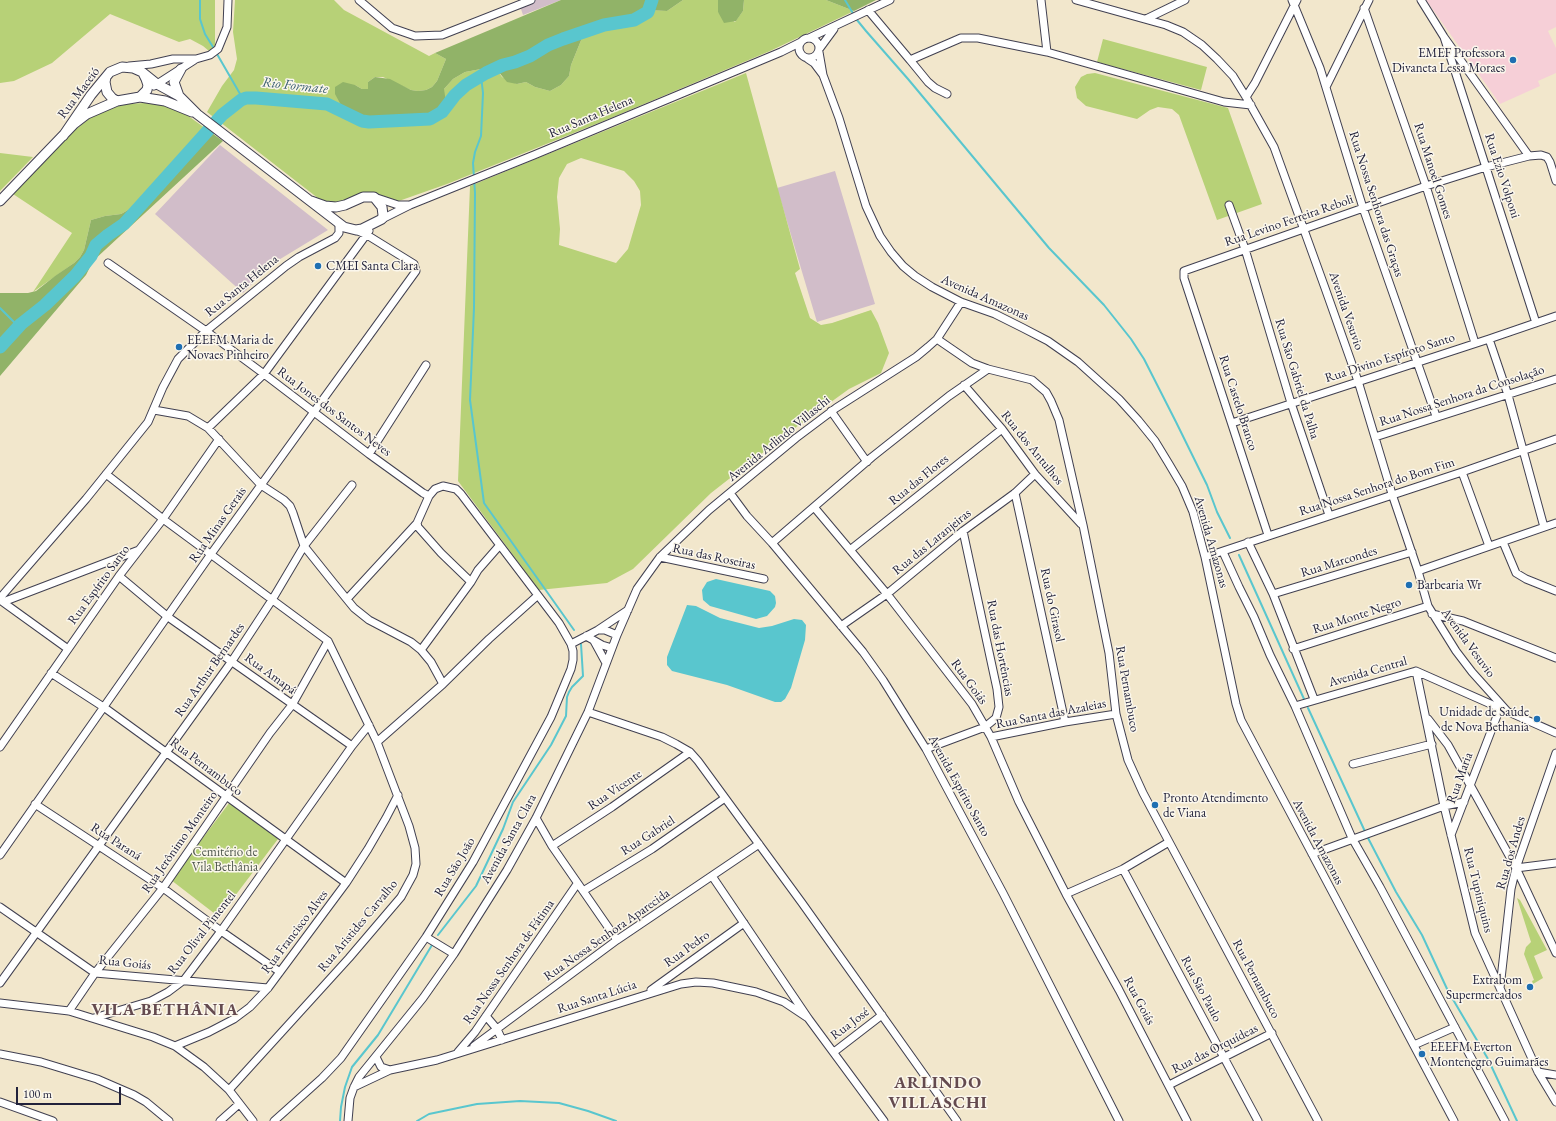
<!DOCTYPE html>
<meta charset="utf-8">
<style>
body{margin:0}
#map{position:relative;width:1556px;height:1121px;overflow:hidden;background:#f2e7cc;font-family:"EB Garamond",serif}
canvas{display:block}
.scale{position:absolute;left:16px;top:1087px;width:105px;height:18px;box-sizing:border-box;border:2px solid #22223b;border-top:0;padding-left:5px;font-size:12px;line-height:14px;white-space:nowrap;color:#22223b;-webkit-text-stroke:3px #fbf7ec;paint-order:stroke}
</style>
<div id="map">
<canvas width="1556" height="1121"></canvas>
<div class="scale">100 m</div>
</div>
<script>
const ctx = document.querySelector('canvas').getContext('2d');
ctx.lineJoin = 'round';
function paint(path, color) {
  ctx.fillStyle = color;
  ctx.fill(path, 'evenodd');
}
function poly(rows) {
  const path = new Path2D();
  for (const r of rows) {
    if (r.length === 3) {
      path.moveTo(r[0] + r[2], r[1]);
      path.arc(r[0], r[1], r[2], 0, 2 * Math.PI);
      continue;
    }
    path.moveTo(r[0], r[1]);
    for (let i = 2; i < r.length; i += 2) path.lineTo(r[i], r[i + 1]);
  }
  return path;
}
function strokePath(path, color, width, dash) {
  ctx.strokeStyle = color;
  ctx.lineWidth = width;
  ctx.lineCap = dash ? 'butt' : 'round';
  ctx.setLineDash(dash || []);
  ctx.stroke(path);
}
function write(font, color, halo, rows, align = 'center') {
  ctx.font = font + ' "EB Garamond",serif';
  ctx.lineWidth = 3;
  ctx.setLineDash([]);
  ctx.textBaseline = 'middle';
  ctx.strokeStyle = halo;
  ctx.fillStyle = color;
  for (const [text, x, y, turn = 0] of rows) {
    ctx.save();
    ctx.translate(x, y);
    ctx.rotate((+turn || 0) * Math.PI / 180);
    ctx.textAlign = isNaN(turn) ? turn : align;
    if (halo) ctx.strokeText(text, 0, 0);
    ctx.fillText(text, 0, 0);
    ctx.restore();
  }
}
const built = poly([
 [1426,0,1556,0,1556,27,1548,31,1556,48,1556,73,1538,81,1540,86,1500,104]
]);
const industrial = poly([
 [518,0,561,0,523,15],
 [220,145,328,230,272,264,243,293,155,214],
 [835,171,875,304,817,322,777,188]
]);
const green = poly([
 [0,0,215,0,215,56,203,46,190,39,179,42,110,14,52,63,14,81,0,83],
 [235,0,334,0,344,10,429,56,435,53,446,59,437,81,432,87,426,90,418,91,411,90,383,77,375,77,368,82,369,89,362,89,355,85,374,118,416,119,436,116,444,89,453,79,465,72,481,69,497,70,502,77,517,84,526,82,535,87,550,91,561,85,569,76,571,65,582,38,603,21,629,15,646,10,667,11,683,0,718,0,718,12,735,22,743,11,744,0,826,0,854,11,770,51,606,120,447,184,396,202,380,196,342,204,323,202,207,112,222,86,234,70,237,59,233,32],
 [1103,39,1207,67,1201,90,1097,62],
 [746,73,800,269,795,273,810,318,821,325,832,323,871,310,878,323,889,353,881,373,849,389,788,433,711,493,633,569,607,583,539,590,458,481,470,186],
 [581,158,624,171,634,181,640,191,641,205,628,249,616,263,559,245,560,229,557,197,559,178,567,164],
 [1095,73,1228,108,1262,204,1217,220,1179,115,1172,109,1158,107,1150,110,1137,119,1086,106,1077,98,1075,87,1081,77,1087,74],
 [145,103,169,106,187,115,209,131,174,170,158,181,155,181,152,188,147,195,140,200,135,206,121,214,105,216,91,220,84,250,80,257,74,263,33,292,72,233,13,194,75,130,90,118,104,110,126,104],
 [0,153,33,157,0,191],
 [230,802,278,839,219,917,171,880],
 [1517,898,1520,900,1547,950,1534,956,1543,978,1533,984,1532,981,1534,980,1524,954,1526,947,1531,942]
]);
const forest = poly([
 [561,0,683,0,667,11,646,10,629,15,603,21,582,38,571,65,569,76,561,85,550,91,535,87,526,82,517,84,507,82,497,70,481,69,465,72,453,79,444,89,447,109,436,116,416,119,374,118,352,112,341,105,335,94,335,87,343,82,355,85,362,89,368,89,368,82,375,77,390,79,411,90,418,91,426,90,432,87,437,81,446,59,435,53],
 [718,0,744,0,743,11,736,21,724,23,718,12],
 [826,0,876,0,854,11],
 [209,131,223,141,93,261,86,275,0,376,0,293,28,293,36,291,55,276,74,263,80,257,84,250,91,220,105,216,121,214,135,206,140,200,147,195,152,188,155,181,158,181,174,170]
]);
const water = poly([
 [716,579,770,591,775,596,776,603,775,607,767,616,756,619,710,606,703,600,702,590,707,582],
 [687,605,696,606,720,618,759,628,772,626,794,619,802,620,806,625,805,640,791,688,785,699,781,702,775,702,727,685,672,671,667,665,667,657]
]);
const stream = poly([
 [200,0,200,19,205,34,213,47],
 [845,0,857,20,866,31,908,79,1049,248,1104,305,1131,339,1144,359,1176,422,1207,485,1217,512,1230,538],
 [217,54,243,99],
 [481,76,483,93,481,136,475,152,473,163,475,193,474,308,470,400,484,503,574,630],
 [0,308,18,326],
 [1239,555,1304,699],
 [1308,708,1368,838,1396,892,1422,935,1448,991,1488,1059,1517,1121],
 [438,935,476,886,503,829,513,802,551,745,566,716,567,697,569,692,572,687,583,676,581,644],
 [340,1121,341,1107,345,1087,352,1067,378,1035,432,945],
 [417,1121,429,1114,477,1104,520,1101,559,1103,588,1111,616,1121]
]);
const river = poly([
 [0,347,21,324,45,305,75,276,91,256,96,245,108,235,124,224,222,115,241,100,246,98,256,98,327,104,362,121,369,122,430,119,442,112,455,95,466,85,486,73,503,65,515,62,530,56,548,45,563,39,604,25,634,20,648,12,652,0]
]);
const minor = poly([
 [359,0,392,28,415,36,442,35,531,0],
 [1076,0,1166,25,1183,32,1202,45,1217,59,1233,76,1246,97,1274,147,1325,288,1358,381,1392,494,1418,571,1428,606,1456,651,1472,672,1507,711],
 [1292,0,1320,68,1363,208,1436,416],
 [1421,0,1444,37,1529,156],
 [1364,8,1426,186,1475,343],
 [868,10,910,60,961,38,978,38,1047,52,1041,0],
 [1146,19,1185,0],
 [1444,37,1536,323],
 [809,48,10],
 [809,38,890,0],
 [820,48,834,29],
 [819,52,823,75,839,118,866,206,880,236,891,252,903,266,915,276,932,287,961,302,995,314,1023,328,1048,341,1078,362,1119,399,1138,420,1155,441,1169,464,1182,486,1193,512,1205,557,1236,704,1241,720,1454,1121],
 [1047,52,1224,102,1251,105],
 [808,59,814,63,823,75],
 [910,60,928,82,935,88,947,94],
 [129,66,151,64,173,59,196,59],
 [154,86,196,59,210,55,218,49,227,27,228,0],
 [1326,87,1369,0],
 [1246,97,1255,83,1297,0],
 [374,197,398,205,408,205],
 [1229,205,1245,249,1291,403,1329,515],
 [382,219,410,205,534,155,781,52,801,42],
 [108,263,206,331,264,374,369,454,423,493,429,496],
 [937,339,972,363,988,369,1032,380,1046,392,1051,401,1059,420,1083,525,1109,653,1116,714,1128,760,1143,793,1318,1121],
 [1489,339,1508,395,1544,527],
 [964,385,1002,429,1035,474,1081,524],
 [154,410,188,416,208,428,261,485,284,500,290,506,293,513,304,546,332,581,354,608,369,620,411,642,421,650,431,662,443,684],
 [831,411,867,462],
 [1232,423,1489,339,1556,316],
 [208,428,264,374,369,231],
 [1375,437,1556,379],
 [369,454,426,365],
 [1462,472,1489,546],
 [106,474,163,519,328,641,377,742,409,826,415,848,416,864,413,875,401,897,349,958,229,1090],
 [730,493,747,516,772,543,863,652,883,680,926,749,1003,893,1119,1121],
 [1015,493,1065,722],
 [814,507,887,594,972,704,991,737,1019,802,1066,894,1119,990,1187,1121],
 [1268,535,1184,278,1184,271,1426,186,1486,167,1529,156,1541,155,1547,157,1550,162,1556,181],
 [1248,542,1273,594,1314,699],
 [1503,542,1516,573,1526,579,1556,591],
 [772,543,872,457,949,396,988,369],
 [850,550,1002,429],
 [1223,552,1239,587,1254,617,1270,655,1295,706,1352,838,1380,887,1505,1121],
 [660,557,764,579],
 [1205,557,1462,472,1556,439],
 [1418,571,1556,523],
 [119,576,168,617,352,746],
 [1273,594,1412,552],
 [0,598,86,499,148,422,163,387,178,359,206,331,286,266,299,257,335,238,339,233,339,223],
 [347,599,417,523],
 [0,600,68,649],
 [3,602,139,550],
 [1432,614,1463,621,1556,658],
 [841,626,887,594,963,531,1015,493,1035,474],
 [598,630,628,610],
 [586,636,602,645,612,648],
 [594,641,606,663],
 [571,644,598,630,605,630,617,635],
 [1293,649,1428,606],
 [421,650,471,582],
 [1416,671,1444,806,1475,933,1538,1072,1556,1102],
 [51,673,105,708,346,883],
 [1295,706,1416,671,1556,733],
 [588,712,662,737,676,744,690,752,698,761,802,903,957,1121],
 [1428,719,1448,745,1516,868,1556,953],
 [991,737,1065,722,1116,714],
 [377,742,443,684,489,639,537,596],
 [0,747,119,576,163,519,219,439],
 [926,749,985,727,996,718,999,707,997,689,963,531],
 [1353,764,1432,744],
 [35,804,163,888,221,931,280,972],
 [536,818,552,846,617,940],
 [1451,835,1500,708],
 [552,846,612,807,690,752],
 [1312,854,1444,806,1464,802],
 [0,855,211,554,416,271,414,264,367,235,356,230],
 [1516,868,1556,863],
 [1123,869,1258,1121],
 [712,876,808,1018,884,1121],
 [583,891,652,849,725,798],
 [1066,894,1123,869,1169,842],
 [0,907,95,973,268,988],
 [426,937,454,954],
 [0,983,232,661,272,600,304,546,352,485],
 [1500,988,1511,889,1516,868,1556,753],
 [651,990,744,923],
 [0,1003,69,1011,153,1037,175,1046,204,1067,229,1090,253,1121],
 [69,1011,95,973,163,888,270,733,292,705,328,641],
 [486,1016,497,1029,502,1040],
 [94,1018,151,1001,168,992,184,980,221,931,352,746,369,725],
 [1414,1045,1455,1027],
 [175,1046,209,1032,234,1019,250,1007,268,988,346,883,368,849,386,818,398,795],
 [474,1046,617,940,759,844],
 [458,1052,475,1032,577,884],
 [834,1052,882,1015],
 [0,1054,41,1062,97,1079,134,1095,146,1102,169,1121],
 [376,1057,381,1067,390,1070],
 [1538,1072,1556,1075],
 [1169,1085,1272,1033],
 [354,1087,390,1070,437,1060,681,984,696,982,713,983,756,992,784,1002,808,1018],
 [0,1102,53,1121],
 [220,1121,239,1104],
 [274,1121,322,1078,341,1058,426,937,473,862,551,717,571,669,573,660,573,651,571,644,559,623,461,494,456,489,443,486,435,489,429,496,417,523,418,527,441,553,471,582,478,570,499,546],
 [348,1121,350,1098,354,1087,359,1077,423,998,454,954,507,870,536,818,588,712,617,635,637,589,660,557,709,510,796,438,836,408,916,357,928,347,937,339,961,302]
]);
const major = poly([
 [106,77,105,82,107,92,112,98,117,101],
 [179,96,174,82,181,69],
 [140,97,147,90,148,85,146,79,143,73],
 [63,136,91,95,110,72,122,67,133,68,142,72,157,84,179,96,197,114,344,227,356,230,362,229,382,219,383,215,382,207,374,197,363,197,345,205,336,207,325,206,311,201],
 [0,201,74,124,87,114,117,101,140,97,165,101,192,112]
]);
const markers = [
 [1513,60,4,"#1f6fb2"],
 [318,266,4,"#1f6fb2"],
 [179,347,4,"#1f6fb2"],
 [1409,585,4,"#1f6fb2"],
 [1537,719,4,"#1f6fb2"],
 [1155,805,4,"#1f6fb2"],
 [1530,987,4,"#1f6fb2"],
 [1422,1054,4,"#1f6fb2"]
];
const poiNames = [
 ["EMEF Professora",1505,53,"right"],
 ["Divaneta Lessa Moraes",1505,68,"right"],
 ["CMEI Santa Clara",326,266],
 ["EEEFM Maria de",187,340],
 ["Novaes Pinheiro",187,355],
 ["Barbearia Wr",1417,585],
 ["Unidade de Saúde",1529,712,"right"],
 ["de Nova Bethania",1529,727,"right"],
 ["Pronto Atendimento",1163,798],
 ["de Viana",1163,813],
 ["Extrabom",1522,980,"right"],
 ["Supermercados",1522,995,"right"],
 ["EEEFM Everton",1430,1047],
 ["Montenegro Guimarães",1430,1062]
];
const streetNames = [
 ["Rua Maceió",79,93,-53],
 ["Rua Santa Helena",591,117,-23],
 ["Rua Manoel Gomes",1433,171,72],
 ["Rua Ezio Volponi",1502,176,72],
 ["Rua Nossa Senhora das Graças",1376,204,72],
 ["Rua Levino Ferreira Reboli",1289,221,-19],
 ["Rua Santa Helena",242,286,-39],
 ["Avenida Amazonas",985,298,24],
 ["Avenida Vesuvio",1346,311,71],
 ["Rua Divino Espíroto Santo",1390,358,-18],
 ["Rua São Gabriel da Palha",1297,379,73],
 ["Rua Nossa Senhora da Consolação",1462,396,-18],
 ["Rua Castelo Branco",1238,403,72],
 ["Rua Jones dos Santos Neves",334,412,37],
 ["Avenida Arlindo Villaschi",779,439,-39],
 ["Rua dos Antulhos",1032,448,51],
 ["Rua das Flores",919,480,-39],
 ["Rua Nossa Senhora do Bom Fim",1377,487,-18],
 ["Rua Minas Gerais",218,525,-55],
 ["Rua das Laranjeiras",932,542,-39],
 ["Avenida Amazonas",1211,542,74],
 ["Rua das Roseiras",714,557,12],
 ["Rua Marcondes",1339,562,-17],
 ["Rua Espírito Santo",99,585,-54],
 ["Rua do Girasol",1052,605,78],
 ["Rua Monte Negro",1357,616,-18],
 ["Avenida Vesuvio",1468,643,54],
 ["Rua das Hortências",1000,648,79],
 ["Rua Arthur Bernardes",210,670,-55],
 ["Avenida Central",1368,672,-16],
 ["Rua Amapá",270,674,36],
 ["Rua Goiás",969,682,54],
 ["Rua Pernambuco",1127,689,80],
 ["Rua Santa das Azaleias",1051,714,-11],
 ["Rua Pernambuco",206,767,37],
 ["Rua Maria",1460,778,-70],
 ["Avenida Espírito Santo",959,786,61],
 ["Rua Vicente",615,790,-34],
 ["Rua Gabriel",648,836,-33],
 ["Avenida Santa Clara",509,839,-61],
 ["Rua Paraná",116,842,33],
 ["Rua Jerônimo Monteiro",180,842,-55],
 ["Avenida Amazonas",1318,842,62],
 ["Rua dos Andes",1511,853,-74],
 ["Rua São João",455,867,-59],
 ["Rua Tupiniquins",1478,890,76],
 ["Rua Aristides Carvalho",358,926,-50],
 ["Rua Francisco Alves",295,932,-53],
 ["Rua Olival Pimentel",202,933,-52],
 ["Rua Nossa Senhora Aparecida",607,935,-35],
 ["Rua Pedro",687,949,-36],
 ["Rua Nossa Senhora de Fátima",509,962,-55],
 ["Rua Goiás",125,963,6],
 ["Rua Pernambuco",1256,979,62],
 ["Rua São Paulo",1201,989,62],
 ["Rua Santa Lúcia",597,997,-18],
 ["Rua Goiás",1139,1001,62],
 ["Rua José",850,1024,-37],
 ["Rua das Orquídeas",1215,1049,-27]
];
const parkNames = [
 ["Cemitério de",225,852],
 ["Vila Bethânia",225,867]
];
const waterNames = [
 ["Rio Formate",295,86,6]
];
const districtNames = [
 ["VILA BETHÂNIA",165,1010],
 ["ARLINDO",938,1083],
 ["VILLASCHI",938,1103]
];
paint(built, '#f6cfd7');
paint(industrial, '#d1bdc9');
paint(green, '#b7d177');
paint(forest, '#91b368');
paint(water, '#59c6ce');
strokePath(stream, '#59c6ce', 2);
strokePath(river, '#59c6ce', 13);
strokePath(minor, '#414051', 9);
strokePath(major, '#414051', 11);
strokePath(minor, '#fff', 7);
strokePath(major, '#fff', 9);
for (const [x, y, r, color] of markers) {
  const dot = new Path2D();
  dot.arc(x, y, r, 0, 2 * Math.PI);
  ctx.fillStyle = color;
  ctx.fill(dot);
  strokePath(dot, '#fbf7ec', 1.5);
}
write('13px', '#22223b', '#fbf7ec', poiNames, 'left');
write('13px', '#22223b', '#fbf7ec', streetNames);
write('13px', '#4f574d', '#fbf7ec', parkNames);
write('italic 14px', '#355b6e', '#fbf7ec', waterNames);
ctx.letterSpacing = '1px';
write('bold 17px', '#644a4f', '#fbf7ec', districtNames);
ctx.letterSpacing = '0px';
</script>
